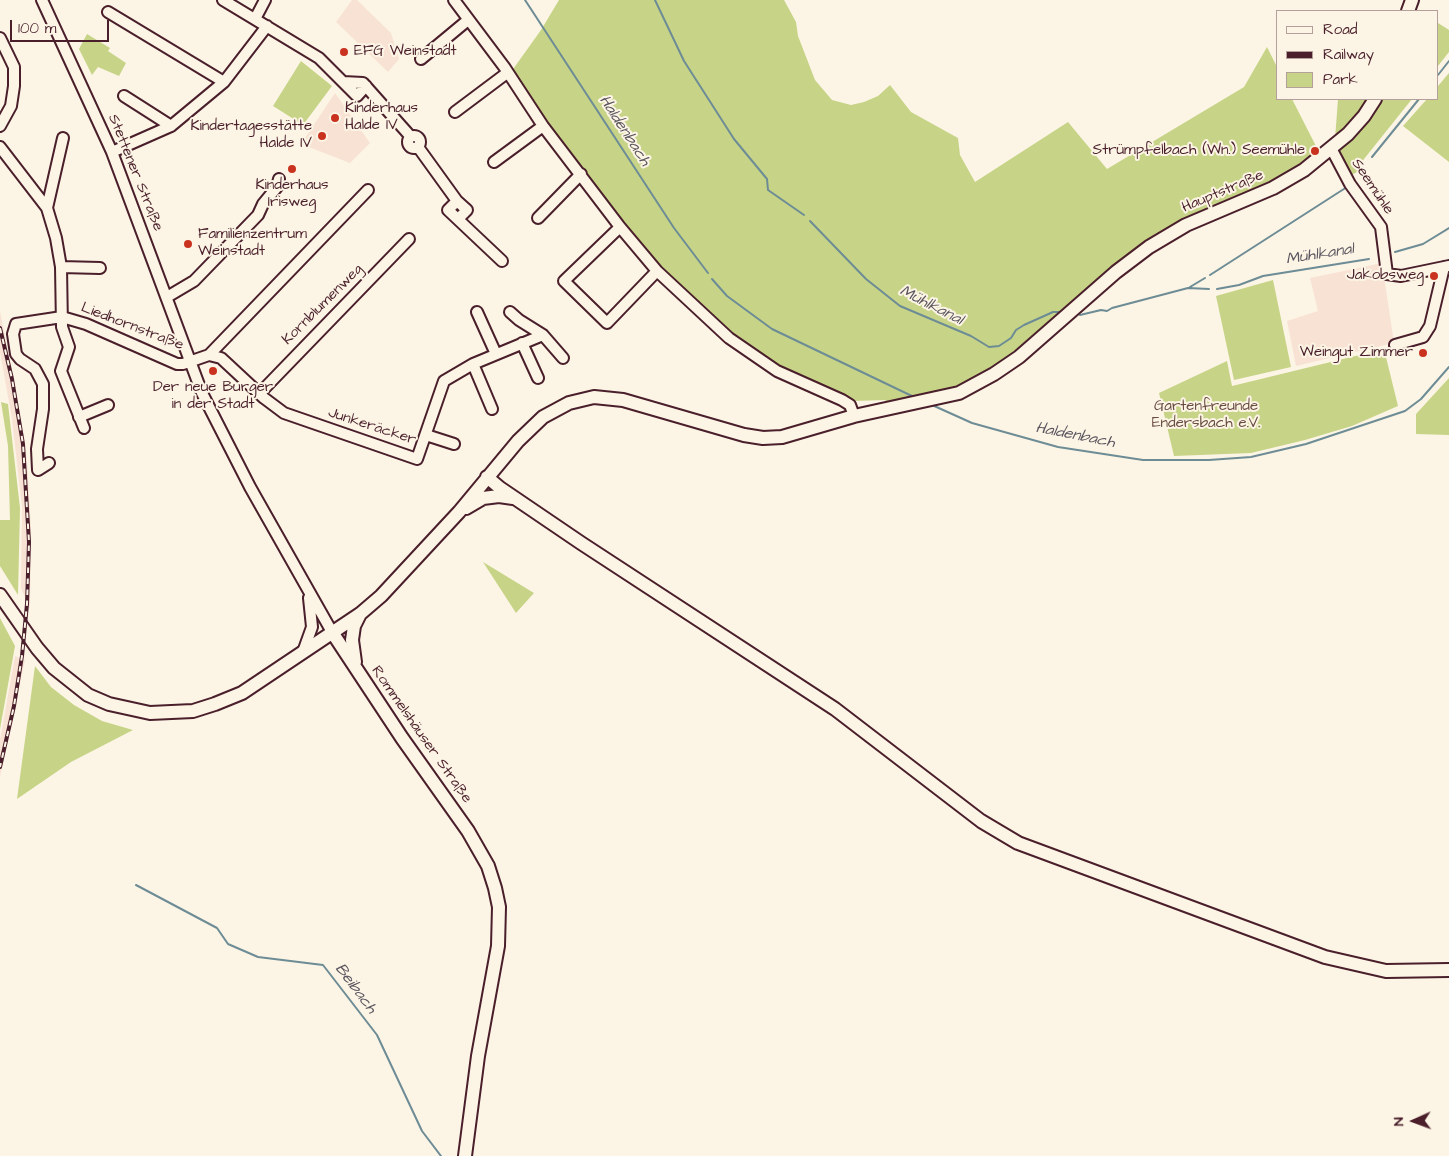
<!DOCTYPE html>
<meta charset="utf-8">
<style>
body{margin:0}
#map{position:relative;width:1449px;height:1156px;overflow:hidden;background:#fcf5e5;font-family:"Architects Daughter",sans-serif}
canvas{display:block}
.legend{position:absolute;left:1276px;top:10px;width:162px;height:90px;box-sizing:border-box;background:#fcf5e5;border:1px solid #b59f9b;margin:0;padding:6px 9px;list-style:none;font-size:15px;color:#4a1f2b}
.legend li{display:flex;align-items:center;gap:10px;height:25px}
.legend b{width:25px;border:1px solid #b59f9b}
.north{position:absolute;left:1389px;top:1096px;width:50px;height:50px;-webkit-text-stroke:4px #fcf5e5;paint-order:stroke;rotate:268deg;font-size:14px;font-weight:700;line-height:20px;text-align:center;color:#4a1f2b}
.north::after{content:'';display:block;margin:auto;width:18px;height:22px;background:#4a1f2b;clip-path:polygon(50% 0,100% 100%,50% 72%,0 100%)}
.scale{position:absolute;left:10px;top:20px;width:99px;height:22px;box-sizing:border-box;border:2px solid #4a1f2b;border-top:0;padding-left:6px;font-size:15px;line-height:18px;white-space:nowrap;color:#4a1f2b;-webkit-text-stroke:4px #fcf5e5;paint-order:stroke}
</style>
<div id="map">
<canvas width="1449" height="1156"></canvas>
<ul class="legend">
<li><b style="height:6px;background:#fcf5e5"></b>Road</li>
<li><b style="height:6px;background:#4a1f2b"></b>Railway</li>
<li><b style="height:14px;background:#c7d487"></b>Park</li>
</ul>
<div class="north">N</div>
<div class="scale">100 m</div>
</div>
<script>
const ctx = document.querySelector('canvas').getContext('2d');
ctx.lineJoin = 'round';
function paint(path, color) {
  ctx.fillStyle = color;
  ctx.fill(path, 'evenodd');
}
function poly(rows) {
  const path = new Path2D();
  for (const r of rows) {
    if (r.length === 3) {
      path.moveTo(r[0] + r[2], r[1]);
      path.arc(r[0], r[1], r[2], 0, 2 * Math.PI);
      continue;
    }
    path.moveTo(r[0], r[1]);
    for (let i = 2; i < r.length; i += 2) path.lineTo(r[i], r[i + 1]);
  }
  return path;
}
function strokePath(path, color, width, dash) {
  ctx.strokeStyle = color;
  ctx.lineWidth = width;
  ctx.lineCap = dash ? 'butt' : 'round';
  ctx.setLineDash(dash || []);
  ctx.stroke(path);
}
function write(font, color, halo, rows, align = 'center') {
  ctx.font = font + ' "Architects Daughter",sans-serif';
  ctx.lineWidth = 4;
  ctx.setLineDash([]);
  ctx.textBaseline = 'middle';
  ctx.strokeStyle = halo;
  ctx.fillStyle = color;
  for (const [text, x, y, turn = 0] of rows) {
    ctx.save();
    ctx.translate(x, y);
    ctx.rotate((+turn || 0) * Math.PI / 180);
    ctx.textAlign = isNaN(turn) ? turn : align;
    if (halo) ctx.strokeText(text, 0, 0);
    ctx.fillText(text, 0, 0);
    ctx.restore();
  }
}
const built = poly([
 [352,0,357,0,391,33,399,59,388,72,336,22],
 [335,93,370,143,350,163,301,144],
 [1382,263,1394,343,1296,366,1287,321,1318,311,1310,278],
 [0,311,18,403,27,460,31,528,30,609,21,588,22,507,12,419,0,352],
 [15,656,25,660,0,777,0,740]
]);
const green = poly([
 [559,0,784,0,796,22,798,36,815,80,832,100,851,105,864,102,878,96,890,85,911,112,958,138,960,155,975,182,1068,122,1107,169,1244,87,1267,47,1278,69,1278,99,1292,99,1319,152,1298,171,1148,244,1017,356,958,390,892,406,885,400,853,401,777,368,729,335,663,270,628,232,511,72,541,30],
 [1438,23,1449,30,1449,52,1438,66],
 [87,34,110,48,108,51,126,63,119,76,98,67,92,75,79,49],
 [301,61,332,86,303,125,273,106],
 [1449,73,1449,162,1403,126,1427,99,1438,99,1438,86],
 [1338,99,1370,99,1363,111,1335,139],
 [1380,99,1412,99,1364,159,1357,172,1350,176,1343,168,1338,150],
 [1273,280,1291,367,1234,380,1216,296],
 [1384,349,1398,406,1352,426,1305,440,1251,453,1174,456,1159,393,1227,361,1232,386],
 [1449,378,1449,435,1416,434,1416,414],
 [1,402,8,404,20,508,18,595,0,566,0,520,10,520,8,446],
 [483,562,534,593,516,613],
 [0,618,15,646,0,729],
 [35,666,51,687,74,705,102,721,133,730,71,762,17,799]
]);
const stream = poly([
 [525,0,674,228,708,273],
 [655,0,684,61,734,139,767,179,768,190,804,215],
 [1438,75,1449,61],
 [1372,157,1419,99],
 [810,221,866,279,900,306,971,336,989,347,999,346,1011,338,1016,330,1024,325,1053,312,1060,312],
 [1395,252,1423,244,1449,228],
 [1210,275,1347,187],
 [712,279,727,296,772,329,914,397],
 [1190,287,1205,278],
 [1217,289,1239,285,1263,276,1369,259],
 [1080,315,1101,310,1107,311,1112,308,1188,288,1209,289],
 [932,405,972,423,1058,447,1143,460,1209,460,1251,457,1306,444,1405,411,1421,399,1449,367],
 [136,885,217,928,228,944,258,957,323,965,377,1035,422,1131,441,1156]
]);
const minor = poly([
 [42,0,112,152,202,393,250,487,332,632],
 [223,0,319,58,343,82,363,83,411,137],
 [454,0,505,68,543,126,620,227,657,271,729,338,777,371,842,400,850,405,854,416],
 [108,12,224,82],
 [255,19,265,0],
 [0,38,14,67,14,86,11,106,0,126],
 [421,59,468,20],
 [343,82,357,96,366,86],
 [124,96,171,126],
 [455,112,507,73],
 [414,142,6],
 [0,147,47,208,56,238,61,267,62,327,69,347,61,371,84,428],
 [418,147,457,201,467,210,458,219],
 [1332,150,1350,184,1381,227,1387,274,1401,276,1449,266],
 [112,152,171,126,224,82,267,26],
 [494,162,543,126],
 [457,201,448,210,502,261],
 [47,208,63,138],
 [538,218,581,174],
 [620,227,564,281,607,323,657,271],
 [61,267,100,268],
 [167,297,194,281,258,215,263,204,277,187,279,179],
 [477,312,496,354],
 [510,312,519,320,543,335,563,358],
 [522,343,538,378],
 [1395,345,1423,337,1430,326,1444,267],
 [209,355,221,358,264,398,284,413,417,459,444,381,473,364,543,335],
 [473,364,492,409],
 [259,394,409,239],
 [79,417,108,405],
 [426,435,454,444],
 [49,463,38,470,37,449,43,409,43,384,35,369,20,359,16,354,13,334,16,324,62,317,86,324,177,364,183,364,209,355,368,190],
 [303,652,312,627,309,598]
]);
const major = poly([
 [1408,11,1412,0],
 [487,477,500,488,581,543,835,709,981,821,1018,843,1325,957,1386,971,1449,970],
 [466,508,483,498,499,496,513,498],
 [0,595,37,648,54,668,88,695,109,704,150,713,193,711,215,704,242,693,360,614,381,596,459,512,518,441,543,417,569,403,594,397,623,400,744,435,763,438,782,437,854,416,959,393,994,374,1019,357,1116,272,1149,247,1186,225,1273,188,1304,170,1348,134,1364,116,1375,99],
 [332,632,402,738,468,831,488,866,495,888,499,907,498,946,478,1056,465,1156],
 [355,662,352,640,354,626,360,614]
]);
const rail = poly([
 [0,328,12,379,23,444,29,542,27,604,22,656,14,706,0,767]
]);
const markers = [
 [344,52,5,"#c8321e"],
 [335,118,5,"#c8321e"],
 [322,136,5,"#c8321e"],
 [1315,151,5,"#c8321e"],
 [292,169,5,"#c8321e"],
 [188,244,5,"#c8321e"],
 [1434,276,5,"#c8321e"],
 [1423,353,5,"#c8321e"],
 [213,371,5,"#c8321e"]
];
const poiNames = [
 ["EFG Weinstadt",354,52,"left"],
 ["Kinderhaus",345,109,"left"],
 ["Halde IV",345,126,"left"],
 ["Kindertagesstätte",312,127],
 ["Halde IV",312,144],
 ["Strümpfelbach (Wn.) Seemühle",1305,151],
 ["Kinderhaus",292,186,"center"],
 ["Irisweg",292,203,"center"],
 ["Familienzentrum",198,235,"left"],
 ["Weinstadt",198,252,"left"],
 ["Jakobsweg",1424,276],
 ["Weingut Zimmer",1413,353],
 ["Der neue Burger",213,388,"center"],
 ["in der Stadt",213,405,"center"]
];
const streetNames = [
 ["Stettener Straße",135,173,68],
 ["Seemühle",1372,187,56],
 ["Hauptstraße",1223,192,-23],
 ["Kornblumenweg",323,305,-45],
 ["Liedhornstraße",132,327,21],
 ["Junkeräcker",372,427,18],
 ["Rommelshäuser Straße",421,735,55]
];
const parkNames = [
 ["Gartenfreunde",1206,407],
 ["Endersbach e.V.",1206,424]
];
const waterNames = [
 ["Haldenbach",624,131,57],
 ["Mühlkanal",1320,255,-9],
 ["Mühlkanal",931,306,27],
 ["Haldenbach",1075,436,11],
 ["Beibach",355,989,53]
];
paint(built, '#f8e2d4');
paint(green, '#c7d487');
strokePath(stream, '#6d8c95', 2);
strokePath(minor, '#4a1f2b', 14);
strokePath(major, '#4a1f2b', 16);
strokePath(minor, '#fcf5e5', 10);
strokePath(major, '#fcf5e5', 12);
strokePath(rail, '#4a1f2b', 4);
strokePath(rail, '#fcf5e5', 2, [5.5]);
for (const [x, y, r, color] of markers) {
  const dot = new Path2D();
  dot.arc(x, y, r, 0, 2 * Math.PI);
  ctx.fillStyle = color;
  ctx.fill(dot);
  strokePath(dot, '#fcf5e5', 2);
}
write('15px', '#4a1f2b', '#fcf5e5', poiNames, 'right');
write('15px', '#4a1f2b', '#fcf5e5', streetNames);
write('15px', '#694c42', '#fcf5e5', parkNames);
write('italic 16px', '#5b5660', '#fcf5e5', waterNames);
</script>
